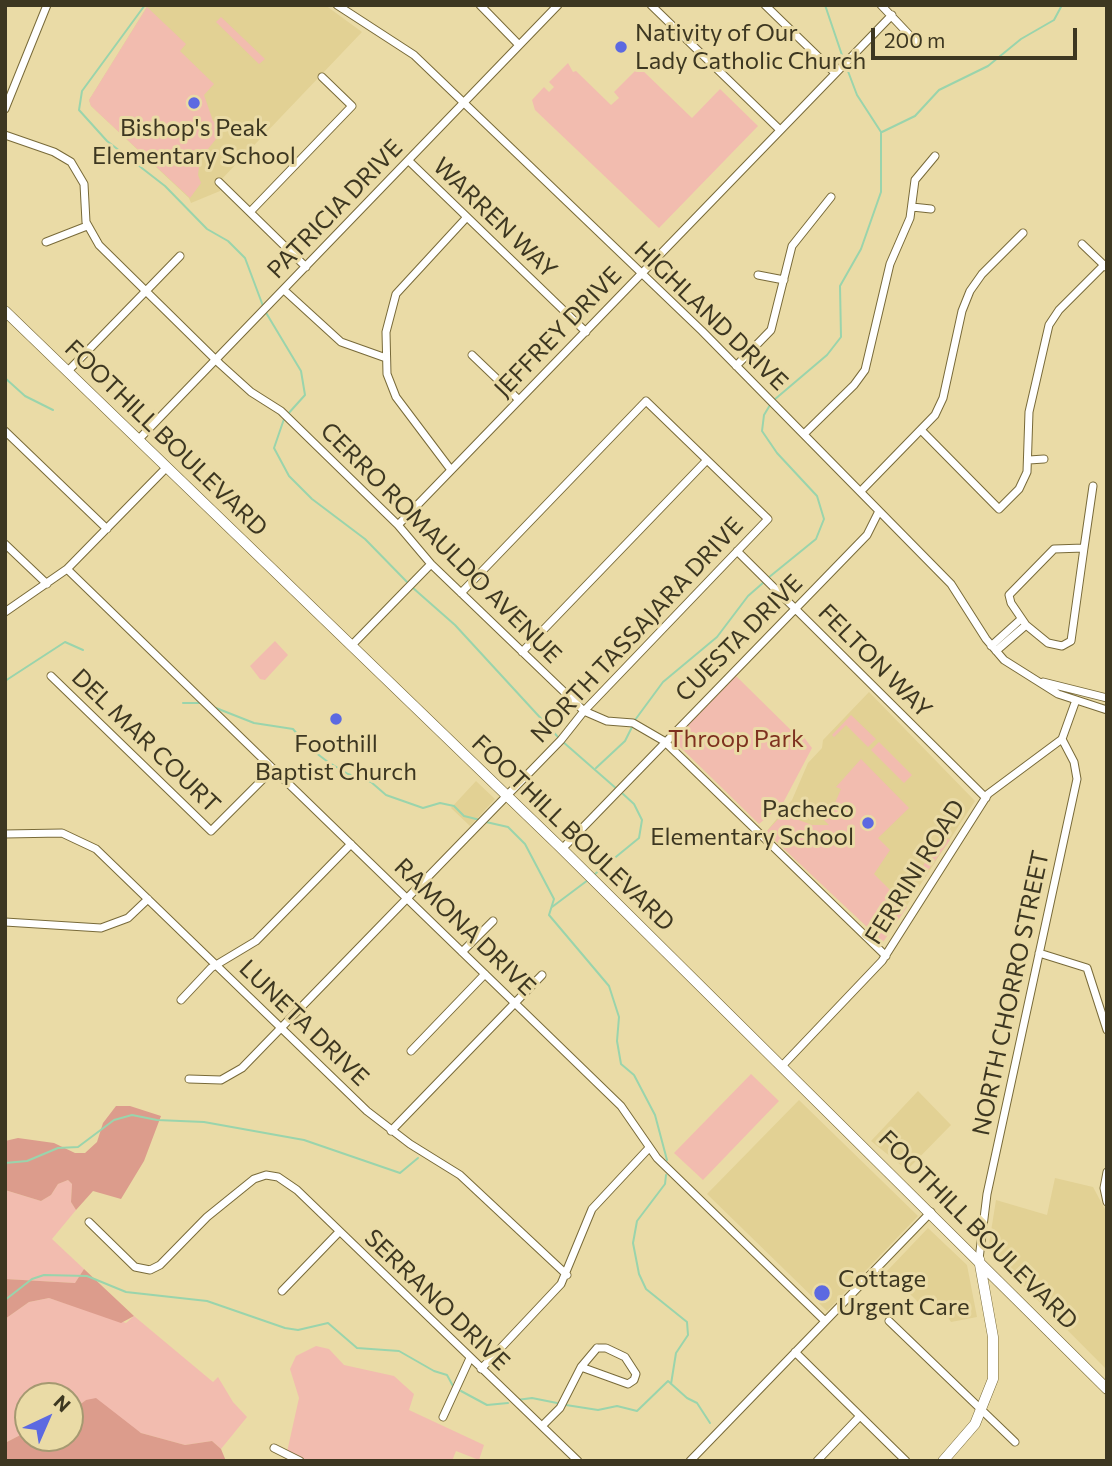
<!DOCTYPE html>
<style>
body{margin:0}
#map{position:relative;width:1112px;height:1466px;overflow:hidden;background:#eadba6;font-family:Commissioner,sans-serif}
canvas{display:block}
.frame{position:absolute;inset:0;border:7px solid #3d3721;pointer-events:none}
.north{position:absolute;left:14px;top:1382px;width:70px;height:70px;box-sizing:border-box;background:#eadba6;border:2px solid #a59971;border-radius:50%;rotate:44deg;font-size:19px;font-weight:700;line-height:28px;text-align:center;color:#3d3721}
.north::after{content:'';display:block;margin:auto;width:24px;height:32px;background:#5c69e1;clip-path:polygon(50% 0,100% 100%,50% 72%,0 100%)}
.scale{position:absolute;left:871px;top:28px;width:206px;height:32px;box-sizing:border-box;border:4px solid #3d3721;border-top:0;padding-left:9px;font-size:21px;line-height:24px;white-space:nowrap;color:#3d3721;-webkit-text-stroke:5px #eadba6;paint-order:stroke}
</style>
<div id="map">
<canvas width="1112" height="1466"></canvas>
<div class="frame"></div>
<div class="north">N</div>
<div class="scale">200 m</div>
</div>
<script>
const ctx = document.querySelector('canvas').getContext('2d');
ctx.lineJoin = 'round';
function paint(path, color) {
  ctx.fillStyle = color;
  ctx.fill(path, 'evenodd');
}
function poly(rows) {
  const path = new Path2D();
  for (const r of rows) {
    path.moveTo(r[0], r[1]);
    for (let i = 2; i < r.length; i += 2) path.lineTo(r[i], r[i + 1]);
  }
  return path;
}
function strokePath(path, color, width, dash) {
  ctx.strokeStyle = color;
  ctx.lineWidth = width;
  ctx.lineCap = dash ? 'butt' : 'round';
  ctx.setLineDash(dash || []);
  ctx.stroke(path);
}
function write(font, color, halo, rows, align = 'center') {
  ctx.font = font + ' Commissioner,sans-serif';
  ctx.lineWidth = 6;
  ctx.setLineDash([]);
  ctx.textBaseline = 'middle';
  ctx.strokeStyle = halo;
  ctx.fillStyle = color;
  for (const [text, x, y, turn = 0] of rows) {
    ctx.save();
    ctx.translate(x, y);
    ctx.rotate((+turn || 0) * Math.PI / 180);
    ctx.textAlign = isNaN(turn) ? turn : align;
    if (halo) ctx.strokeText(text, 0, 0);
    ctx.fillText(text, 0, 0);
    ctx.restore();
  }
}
const built = poly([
 [148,5,325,5,362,32,219,182,220,191,191,203,189,198,91,106,89,100],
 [869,692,975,801,883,942,766,832,792,800,808,763,822,748,823,740],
 [476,781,495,799,470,826,451,808],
 [918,1091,951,1125,907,1170,871,1141],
 [799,1100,918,1216,827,1311,707,1194],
 [1055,1178,1093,1187,1107,1213,1107,1370,992,1254,989,1244,996,1200,1047,1215],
 [928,1228,967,1265,977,1317,951,1322,934,1295,921,1305,887,1271]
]);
const green = poly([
 [147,7,186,44,180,51,214,84,204,95,213,121,224,129,200,159,198,175,201,183,190,198,91,106,89,100],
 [221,17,265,59,259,64,216,22],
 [568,63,573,72,576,71,611,105,619,98,614,92,639,67,692,118,720,89,758,126,659,228,535,110,532,100,544,87,549,92,554,87,549,82],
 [275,641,288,655,265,680,260,679,250,666],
 [735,675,799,738,803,736,812,748,783,803,759,824,678,745,679,733],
 [851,715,876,739,868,747,846,725,834,737,832,735],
 [879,742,912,775,904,783,871,750],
 [861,759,909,808,878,838,890,850,874,874,907,907,883,942,766,832,783,814,812,825,829,825,820,816,832,810,841,789,836,787],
 [945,838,950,840,925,874,922,870,924,864],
 [751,1074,779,1101,703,1180,674,1153],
 [68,1180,72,1184,71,1202,76,1210,52,1239,84,1269,75,1283,5,1279,5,1190,41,1201,51,1195,58,1184],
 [49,1298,126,1323,134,1316,213,1382,218,1377,233,1402,247,1417,221,1449,212,1441,185,1445,141,1433,86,1400,70,1412,70,1396,28,1396,28,1431,5,1443,5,1319,29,1302],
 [316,1346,329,1349,344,1365,394,1376,414,1394,409,1410,484,1445,479,1460,456,1451,452,1461,285,1461,299,1398,290,1369,296,1356]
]);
const forest = poly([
 [116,1106,130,1106,161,1116,144,1161,121,1199,93,1191,76,1210,71,1202,72,1184,68,1180,58,1184,51,1195,41,1201,5,1190,5,1141,18,1138,54,1143,75,1153,85,1153,97,1142,103,1123],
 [84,1269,134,1316,121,1323,49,1298,29,1302,5,1319,5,1279,75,1283],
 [96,1398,141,1433,185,1445,212,1441,221,1449,226,1461,5,1461,5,1443,28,1431,28,1438,70,1438,70,1412,86,1400]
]);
const stream = poly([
 [145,5,82,91,79,110,107,141,165,186,207,229,228,241,245,258,263,306],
 [825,5,844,61],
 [882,132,915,116,939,90,988,66,1021,39,1054,20,1062,5],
 [265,311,301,371,305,395,287,415],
 [5,378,25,396,53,410],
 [774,400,827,355,841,337,840,286,861,249,881,192,881,132,857,95,846,66],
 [284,419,274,448,289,476,312,499,365,539,409,584],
 [768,578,816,539,824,519,817,496,777,453,762,431,764,415,770,405],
 [413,588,455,625,558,737],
 [5,681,65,642,83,650],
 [183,703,201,703],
 [216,708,254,723,293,729,307,746,328,762,348,774,371,782,386,795,423,808,440,803,454,806,464,816,480,820],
 [635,720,663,682,717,637,748,596,764,582],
 [562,741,618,790],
 [596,768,625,741,633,725],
 [486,822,508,827,525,844,554,899,549,915,609,986,619,1017,617,1041,621,1064,634,1075,655,1115,667,1160],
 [595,874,639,838,642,820,634,804,622,793],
 [552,907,588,880],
 [5,1163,27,1161,58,1148,78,1147,114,1120,132,1115,157,1120,204,1122,304,1140,400,1173,418,1158],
 [666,1175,665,1184,637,1221,633,1243,639,1274,646,1289,687,1322,688,1335,676,1353,671,1384],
 [5,1300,32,1279,44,1275,87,1276,126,1292,207,1301,285,1328,298,1330,328,1323,357,1348,399,1351,434,1371,447,1375,453,1386],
 [461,1391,487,1405,508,1403],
 [517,1400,532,1398,557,1403],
 [566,1405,598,1410,617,1406,637,1411,668,1381,687,1398,697,1403,710,1423]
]);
const street = poly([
 [337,5,414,55,702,331,951,584,986,639,1004,660,1058,694,1107,710],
 [480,5,519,45],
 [651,5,780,130],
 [765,5,835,73],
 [881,5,917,43],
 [5,109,47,5],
 [5,135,54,152,71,162,84,184,86,222,99,245,220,364,251,392,281,411,398,525,431,564,584,711,607,721,633,723,664,741,886,956],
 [409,161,586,332],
 [219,182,306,267],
 [912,207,931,209],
 [250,212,352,106,322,77],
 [46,242,87,226],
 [1082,244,1106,267],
 [758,275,784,280],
 [284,290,341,342,386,358],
 [472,355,519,400],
 [736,366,771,330,792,246,831,197],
 [68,371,180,256],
 [5,431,107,529],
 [922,431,999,509,1019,489,1027,472,1029,412,1049,325,1059,310,1104,265],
 [804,434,854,385,865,370,890,264,910,218,915,180,935,156],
 [138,440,558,5],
 [1029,460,1044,459],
 [451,470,396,397,387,374,386,332,396,294,467,217],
 [861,491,935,415,943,398,962,311,970,291,982,274,1023,233],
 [398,525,892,15],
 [5,544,47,584],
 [1084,548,1071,641,1062,646,1048,643,1026,625,1011,603,1009,595,1054,549,1084,548],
 [1084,548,1093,486],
 [737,551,986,798],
 [67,569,621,1106,657,1158,825,1321],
 [5,612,67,569,167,467],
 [351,646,431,564],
 [991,646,1021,619],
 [996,651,1026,625],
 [522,652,707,460],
 [51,676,211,831,273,769],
 [1043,682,1107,698],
 [5,834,62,833,96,849,367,1111,410,1144,460,1175,567,1275],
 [562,849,867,535,879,511],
 [5,922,101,928,128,918,148,899],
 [462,952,493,921],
 [1039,953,1087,968,1107,1030],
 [181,1000,211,968,256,941,351,844],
 [411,1051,485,974],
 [782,1066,882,961,988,794,1062,739,1076,700],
 [189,1079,221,1080,242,1068,561,740,584,711,768,519,646,401,461,593],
 [391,1131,542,975],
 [1107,1172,1104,1188,1107,1202],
 [89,1222,135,1267,150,1270,160,1265,207,1217,254,1179,266,1175,278,1177,297,1190,578,1461],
 [979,1259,987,1194,1077,779,1074,762,1062,739],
 [282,1291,339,1232],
 [889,1321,1015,1442],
 [597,1348,606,1348,625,1357,636,1374,634,1380,628,1384,581,1367,597,1348],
 [795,1352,906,1461],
 [481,1369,561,1284,592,1209,649,1148],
 [443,1417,470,1358],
 [542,1426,560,1408,581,1367],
 [274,1448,300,1461],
 [690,1461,931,1212],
 [817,1461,860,1416]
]);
const secondary = poly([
 [5,311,558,845,1107,1389],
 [943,1461,975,1424,993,1379,993,1337,979,1259]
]);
const markers = [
 [621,47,7,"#5c69e1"],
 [194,103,7,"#5c69e1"],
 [336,719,7,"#5c69e1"],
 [868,823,7,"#5c69e1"],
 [822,1293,9,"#5c69e1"]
];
const poiNames = [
 ["Nativity of Our",635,33],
 ["Lady Catholic Church",635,61],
 ["Bishop's Peak",194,128,"center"],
 ["Elementary School",194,156,"center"],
 ["Foothill",336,744,"center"],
 ["Baptist Church",336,772,"center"],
 ["Pacheco",854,809,"right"],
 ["Elementary School",854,837,"right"],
 ["Cottage",838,1279],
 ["Urgent Care",838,1307]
];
const streetNames = [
 ["PATRICIA DRIVE",335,209,-46],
 ["WARREN WAY",495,218,44],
 ["HIGHLAND DRIVE",711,316,44],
 ["JEFFREY DRIVE",558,332,-46],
 ["FOOTHILL BOULEVARD",166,438,44],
 ["CERRO ROMAULDO AVENUE",441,543,45],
 ["NORTH TASSAJARA DRIVE",637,630,-47],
 ["CUESTA DRIVE",739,638,-45],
 ["FELTON WAY",875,661,45],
 ["DEL MAR COURT",146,741,44],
 ["FOOTHILL BOULEVARD",573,833,44],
 ["FERRINI ROAD",915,872,-58],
 ["RAMONA DRIVE",465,927,44],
 ["NORTH CHORRO STREET",1011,993,-78],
 ["LUNETA DRIVE",304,1023,44],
 ["FOOTHILL BOULEVARD",978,1230,45],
 ["SERRANO DRIVE",437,1300,44]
];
const parkNames = [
 ["Throop Park",736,739]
];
paint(built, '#e2d194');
paint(green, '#f2bcaf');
paint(forest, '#dc9c8c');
strokePath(stream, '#9ad4ac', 2);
strokePath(street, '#786a39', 9);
strokePath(secondary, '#786a39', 11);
strokePath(street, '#fff', 7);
strokePath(secondary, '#fff', 10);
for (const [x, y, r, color] of markers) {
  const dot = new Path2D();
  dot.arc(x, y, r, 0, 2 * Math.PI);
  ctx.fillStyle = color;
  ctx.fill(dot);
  strokePath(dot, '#eadba6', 2.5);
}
write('24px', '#3d3721', '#eadba6', poiNames, 'left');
write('24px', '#3d3721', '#eadba6', streetNames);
write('24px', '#7e311f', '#eadba6', parkNames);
</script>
